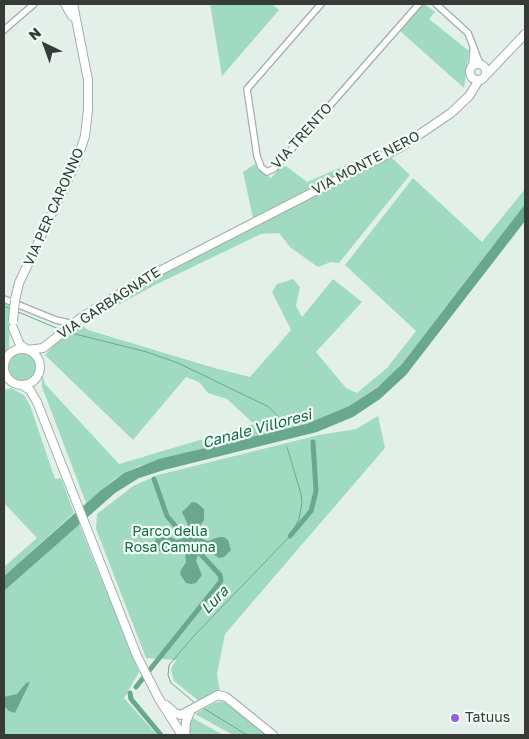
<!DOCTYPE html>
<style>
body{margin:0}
#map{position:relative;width:529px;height:739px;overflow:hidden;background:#e3f0ea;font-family:"Golos Text",sans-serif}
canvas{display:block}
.frame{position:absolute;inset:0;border:5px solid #363b38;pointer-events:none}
.north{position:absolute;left:20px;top:20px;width:50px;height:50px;-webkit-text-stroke:4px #f0fef7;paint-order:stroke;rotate:318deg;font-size:14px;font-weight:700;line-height:20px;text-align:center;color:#363b38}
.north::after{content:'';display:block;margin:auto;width:18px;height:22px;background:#363b38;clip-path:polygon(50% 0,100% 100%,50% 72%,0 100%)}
</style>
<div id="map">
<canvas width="529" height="739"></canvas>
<div class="frame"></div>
<div class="north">N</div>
</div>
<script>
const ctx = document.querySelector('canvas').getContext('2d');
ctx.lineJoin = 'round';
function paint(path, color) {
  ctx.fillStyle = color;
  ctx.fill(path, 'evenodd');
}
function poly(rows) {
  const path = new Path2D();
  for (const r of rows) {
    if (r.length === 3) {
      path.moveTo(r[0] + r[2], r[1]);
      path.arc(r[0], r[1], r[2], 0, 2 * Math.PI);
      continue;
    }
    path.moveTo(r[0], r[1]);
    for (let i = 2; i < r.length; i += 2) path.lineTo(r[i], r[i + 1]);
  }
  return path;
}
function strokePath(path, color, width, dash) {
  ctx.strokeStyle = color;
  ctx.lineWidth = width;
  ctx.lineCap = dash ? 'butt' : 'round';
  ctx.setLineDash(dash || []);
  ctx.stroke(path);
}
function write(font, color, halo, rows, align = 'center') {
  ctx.font = font + ' "Golos Text",sans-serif';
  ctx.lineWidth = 4.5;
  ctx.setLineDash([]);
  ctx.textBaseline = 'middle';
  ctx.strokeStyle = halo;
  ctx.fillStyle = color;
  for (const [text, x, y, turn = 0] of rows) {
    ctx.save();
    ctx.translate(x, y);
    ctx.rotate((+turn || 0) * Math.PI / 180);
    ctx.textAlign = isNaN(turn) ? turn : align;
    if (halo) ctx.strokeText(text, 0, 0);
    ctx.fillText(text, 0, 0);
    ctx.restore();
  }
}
const green = poly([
 [210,4,272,4,279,10,222,76],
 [424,4,435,12,429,19,469,51,464,88,400,31],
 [379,156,253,218,243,172,255,164,259,170,271,178,280,168,286,166,307,182,358,160],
 [391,157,410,175,339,263,331,262,318,267,291,248,279,233,261,234,155,285,98,316,89,317,153,277],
 [413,178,482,242,525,189,525,204,402,364,386,381,349,406,306,424,139,466,116,478,86,503,42,387,42,374,45,384,119,464,254,424,227,399,208,393,199,382,186,377,133,440,45,355,55,344,81,324,88,330,211,367,250,377,291,330,272,292,277,284,293,279,300,287,296,306,302,317,333,279,362,302,316,352,346,388,357,393,387,368,416,331,345,265],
 [4,296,11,299,9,347,4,357],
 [23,367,14],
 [11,388,24,395,30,405,55,479,61,478,74,513,4,576,4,567,37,538,4,503,4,390],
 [378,416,385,448,225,634,217,674,220,692,200,702,174,681,171,669,176,660,146,658,96,529,97,514,133,486,158,475,319,435,356,429],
 [79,524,139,672,124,698,157,735,4,735,4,591],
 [222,701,238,710,268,735,233,735,195,714,215,703],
 [191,717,223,735,190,735,188,730]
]);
const water = poly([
 [525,204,525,221,406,375,380,399,353,417,317,432,164,470,139,478,115,493,4,591,4,576,100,491,124,473,159,459,306,424,349,406,378,387,402,364],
 [192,502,197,503,204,509,204,520,197,530,200,538,208,541,219,537,224,537,228,540,231,550,224,557,219,558,208,551,199,552,196,561,202,575,196,583,191,584,186,583,180,574,181,570,186,562,185,551,178,547,168,553,161,552,156,549,154,543,157,537,164,534,177,540,187,536,189,527,182,512],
 [30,682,15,713,9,711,4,706,4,697,17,694,26,683]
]);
const stream = poly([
 [4,306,10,309],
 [16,311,61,330],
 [67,332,147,352,178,363,269,407,281,420],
 [195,703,171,683,168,675,169,665,193,637,290,536,299,519,302,503,301,494,287,447],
 [203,708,247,735]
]);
const canal = poly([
 [154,479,167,516,188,541],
 [290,536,311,511,316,491,313,442],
 [136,687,221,581,220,575,196,549],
 [130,693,131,699,161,735]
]);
const street = poly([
 [321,4,247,89,257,156,261,167,267,172,275,168,419,4],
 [436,4,468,33,480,64],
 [4,30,34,4],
 [472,66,473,50],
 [4,299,56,320,73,324]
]);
const secondary = poly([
 [65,4,72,16],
 [478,72,8],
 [486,75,525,34],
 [15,300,19,283,77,160,85,136,88,110,88,80,73,4],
 [13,328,20,345,28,350,43,348,82,317,144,279,401,147,451,113,469,96,479,80],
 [22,367,18],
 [22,385,30,390,37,402,137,656,159,699,182,735],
 [166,705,175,713,181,715,218,695,226,697,273,735],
 [185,735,186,722,190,712]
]);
const secondaryBridge = poly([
 [13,321,15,300]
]);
const markers = [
 [455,718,5,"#9360d9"]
];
const streetNames = [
 ["VIA TRENTO",302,136,-48],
 ["VIA MONTE NERO",366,163,-28],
 ["VIA PER CARONNO",54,207,-66],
 ["VIA GARBAGNATE",109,303,-33]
];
const parkNames = [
 ["Parco della",170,532],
 ["Rosa Camuna",170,548]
];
const poiNames = [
 ["Tatuus",465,718]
];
const waterNames = [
 ["Canale Villoresi",257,429,-15],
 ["Lura",215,600,-46]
];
paint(green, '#a0dbc1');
paint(water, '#69a88e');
strokePath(stream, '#69a88e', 1);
strokePath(canal, '#69a88e', 5);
strokePath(street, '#a2afa9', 8);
strokePath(secondary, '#a2afa9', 10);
strokePath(street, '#fff', 5.5);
strokePath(secondary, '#fff', 8);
strokePath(secondaryBridge, '#a2afa9', 10, []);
strokePath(secondaryBridge, '#fff', 8);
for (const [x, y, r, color] of markers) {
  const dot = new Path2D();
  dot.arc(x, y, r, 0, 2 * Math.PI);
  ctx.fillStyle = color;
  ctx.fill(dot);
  strokePath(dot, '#f0fef7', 2);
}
write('14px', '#363b38', '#f0fef7', streetNames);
write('14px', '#18664c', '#f0fef7', parkNames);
write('14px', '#363b38', '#f0fef7', poiNames, 'left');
write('italic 15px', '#17654b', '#f0fef7', waterNames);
</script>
